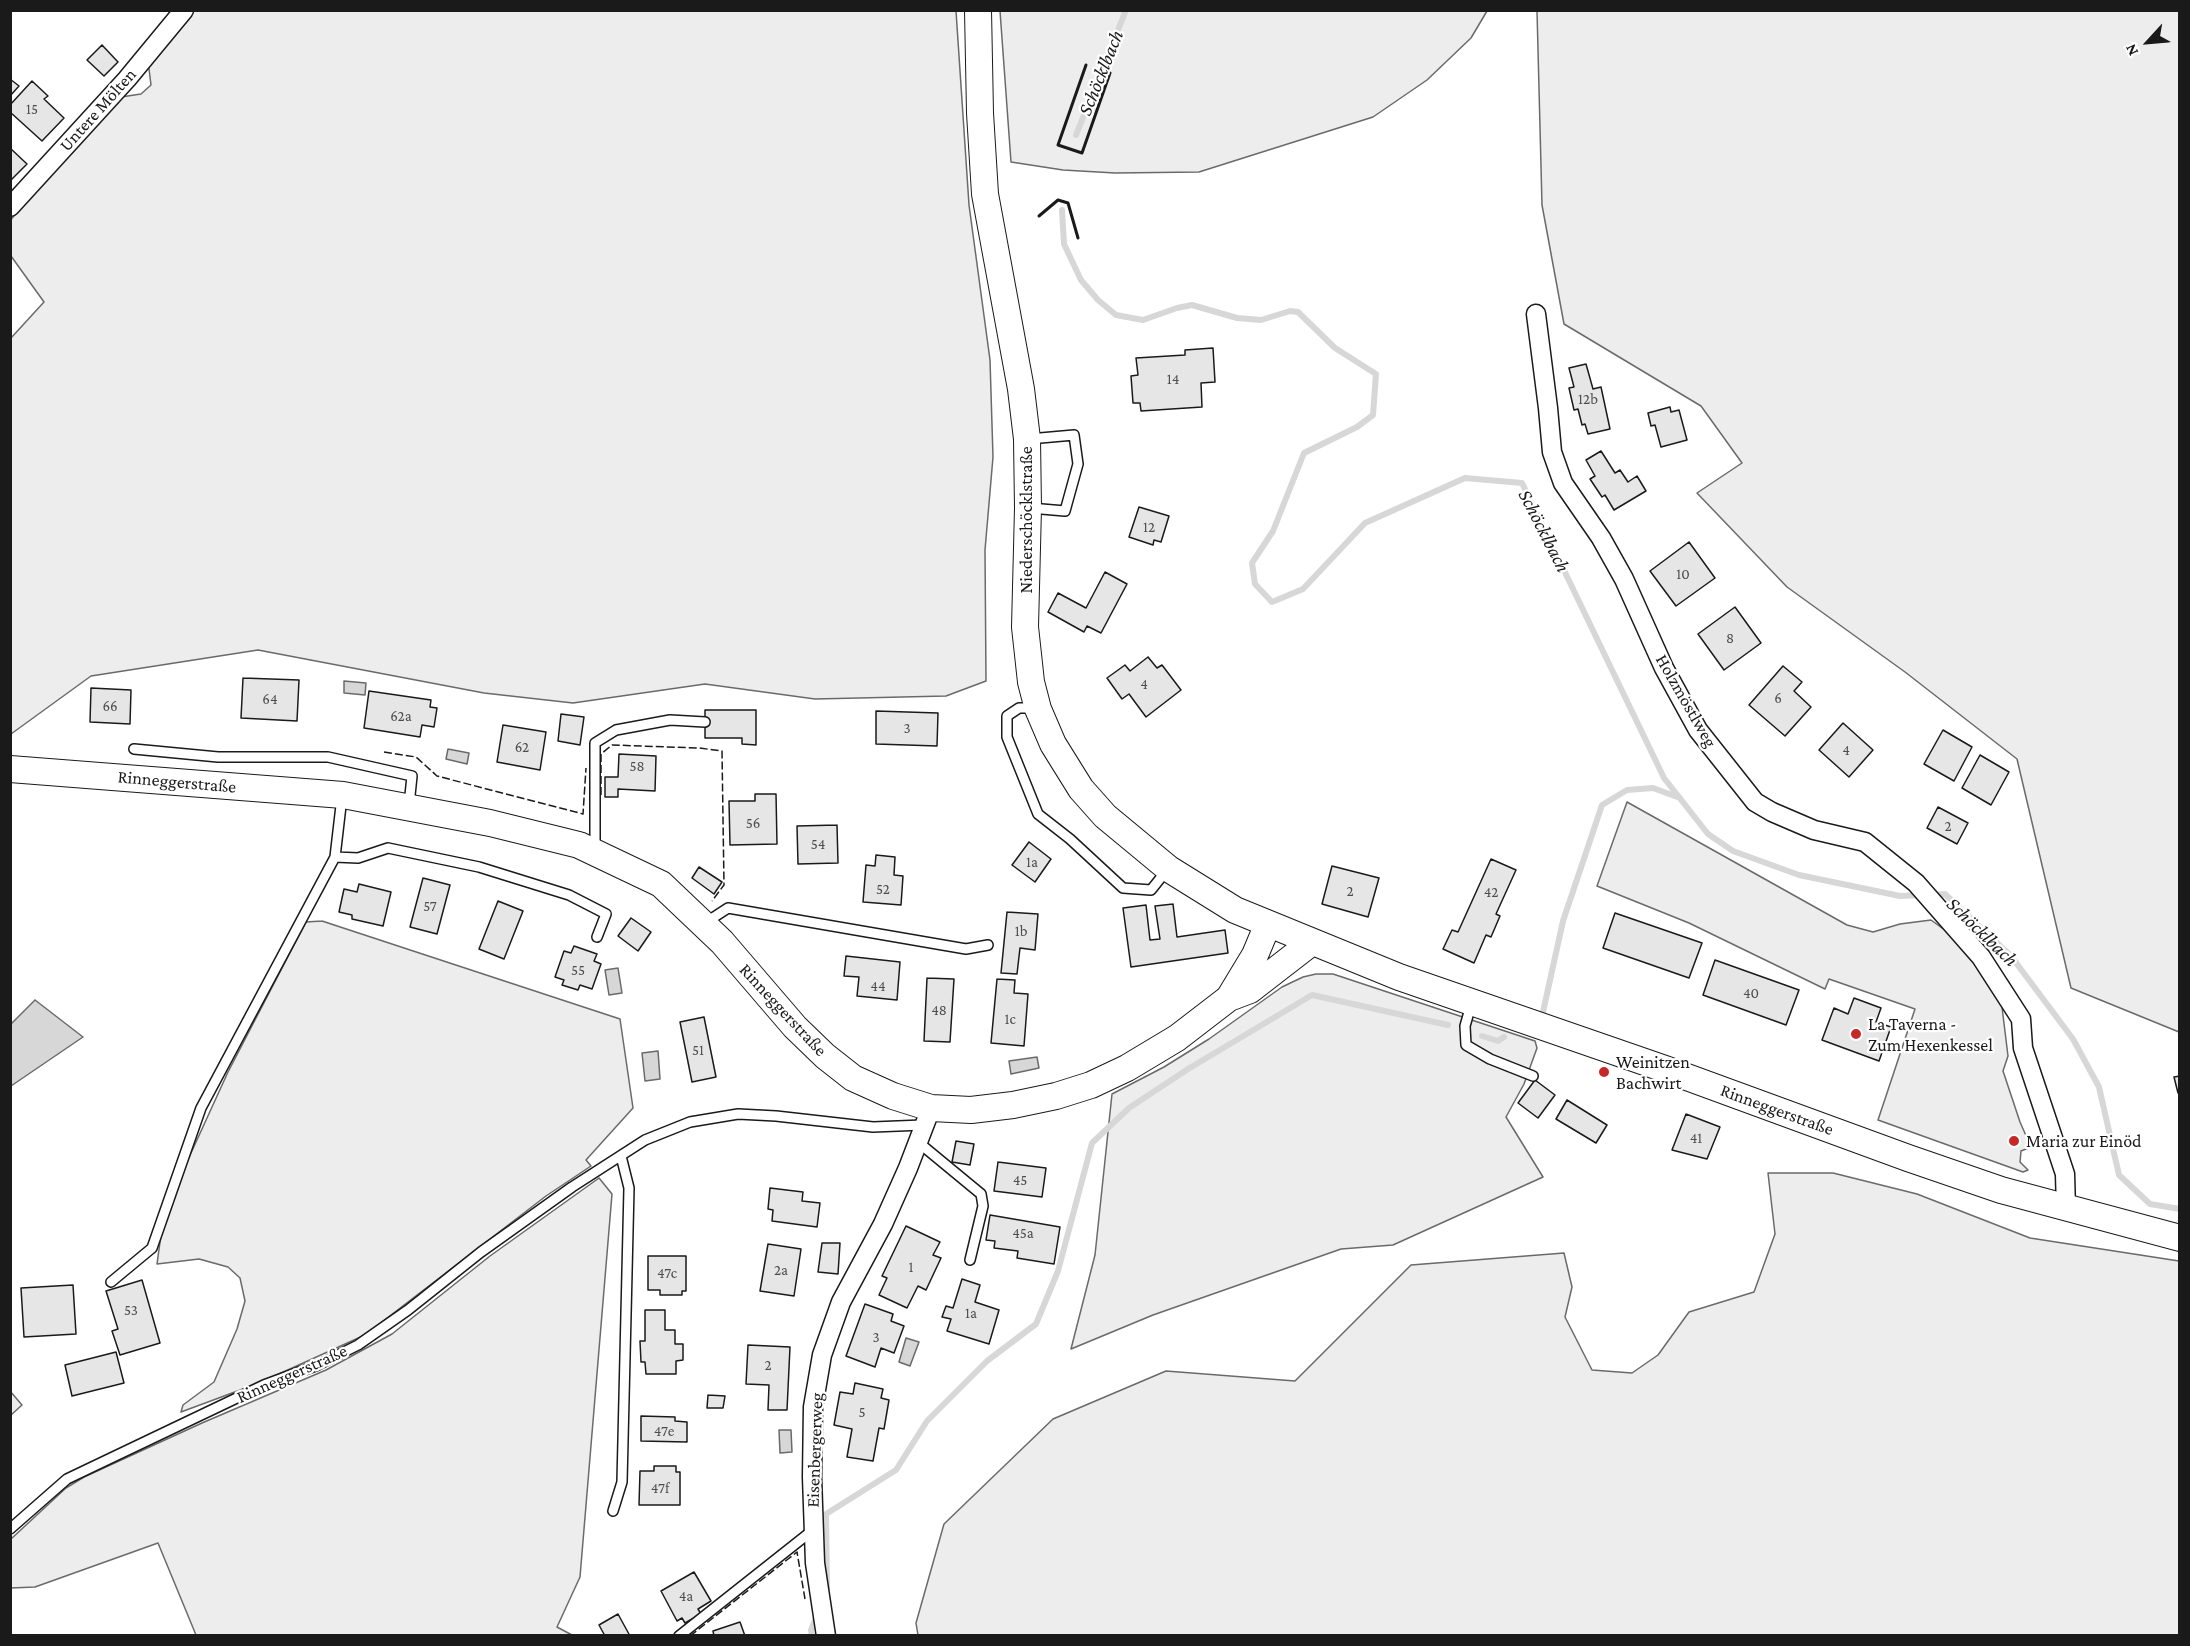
<!DOCTYPE html>
<meta charset="utf-8">
<style>
body{margin:0}
#map{position:relative;width:2190px;height:1646px;overflow:hidden;background:#fff;font-family:"Crimson Pro",serif}
canvas{display:block}
.frame{position:absolute;inset:0;border:12px solid #1a1a1a;pointer-events:none}
.north{position:absolute;left:2118px;top:12px;width:60px;height:60px;-webkit-text-stroke:4px #fff;paint-order:stroke;rotate:244deg;font-size:16px;font-weight:700;line-height:24px;text-align:center;color:#1a1a1a}
.north::after{content:'';display:block;margin:auto;width:21px;height:27px;background:#1a1a1a;clip-path:polygon(50% 0,100% 100%,50% 72%,0 100%)}
</style>
<div id="map">
<canvas width="2190" height="1646"></canvas>
<div class="frame"></div>
<div class="north">N</div>
</div>
<script>
const ctx = document.querySelector('canvas').getContext('2d');
ctx.lineJoin = 'round';
function paint(path, color) {
  ctx.fillStyle = color;
  ctx.fill(path, 'evenodd');
}
function poly(rows) {
  const path = new Path2D();
  for (const r of rows) {
    path.moveTo(r[0], r[1]);
    for (let i = 2; i < r.length; i += 2) path.lineTo(r[i], r[i + 1]);
  }
  return path;
}
function strokePath(path, color, width, dash) {
  ctx.strokeStyle = color;
  ctx.lineWidth = width;
  ctx.lineCap = dash ? 'butt' : 'round';
  ctx.setLineDash(dash || []);
  ctx.stroke(path);
}
function write(font, color, halo, rows, align = 'center') {
  ctx.font = font + ' "Crimson Pro",serif';
  ctx.lineWidth = 4.5;
  ctx.setLineDash([]);
  ctx.textBaseline = 'middle';
  ctx.strokeStyle = halo;
  ctx.fillStyle = color;
  for (const [text, x, y, turn = 0] of rows) {
    ctx.save();
    ctx.translate(x, y);
    ctx.rotate((+turn || 0) * Math.PI / 180);
    ctx.textAlign = isNaN(turn) ? turn : align;
    if (halo) ctx.strokeText(text, 0, 0);
    ctx.fillText(text, 0, 0);
    ctx.restore();
  }
}
const green = poly([
 [190,11,956,11,969,205,990,360,993,457,985,550,986,681,946,696,815,699,705,684,573,703,484,693,258,650,91,676,11,734,11,338,44,302,11,256,10,221,38,184,121,97,141,94,151,85,148,61,190,11],
 [1000,11,1000,10,1487,11,1471,38,1427,80,1373,117,1199,172,1115,173,1063,170,1011,162,1000,11],
 [1537,11,2179,11,2179,1032,2071,988,2017,759,1905,672,1787,587,1697,493,1742,463,1701,406,1564,324,1542,205,1537,11],
 [1627,802,1847,925,1873,932,1900,924,1931,920,1953,936,1974,959,2001,999,2008,1056,2003,1071,2020,1122,2031,1147,2021,1151,2020,1162,2028,1170,2023,1172,1878,1120,1915,1009,1829,979,1825,989,1689,923,1597,886,1627,802],
 [322,921,620,1019,633,1108,586,1160,591,1166,546,1196,365,1335,259,1383,181,1412,183,1405,214,1382,237,1329,245,1301,240,1278,228,1267,199,1259,157,1264,161,1235,186,1164,228,1072,306,922,322,921],
 [1316,974,1333,974,1535,1041,1537,1048,1524,1084,1506,1117,1543,1177,1393,1245,1341,1249,1153,1315,1071,1349,1095,1255,1112,1094,1164,1067,1209,1039,1282,987,1303,977,1316,974],
 [1768,1173,1833,1173,1917,1194,2030,1238,2179,1261,2179,1635,918,1635,916,1623,944,1524,1053,1419,1166,1371,1295,1381,1411,1265,1564,1253,1572,1287,1565,1317,1592,1370,1632,1373,1658,1355,1689,1312,1754,1292,1775,1234,1768,1173],
 [599,1178,612,1194,580,1577,557,1627,572,1635,196,1635,158,1543,35,1587,11,1588,11,1539,66,1488,84,1477,202,1423,326,1370,392,1334,490,1256,599,1178],
 [10,1391,22,1405,11,1415,10,1415,10,1391]
]);
const water = poly([
 [344,681,366,683,365,695,344,693,344,681],
 [448,749,469,753,467,764,446,759,448,749],
 [618,968,622,993,609,995,605,970,618,968],
 [35,1000,83,1037,11,1086,11,1024,35,1000],
 [658,1051,660,1079,645,1081,642,1053,658,1051],
 [1037,1057,1039,1068,1011,1074,1009,1061,1037,1057],
 [906,1338,919,1342,910,1366,899,1362,906,1338],
 [779,1430,791,1430,792,1452,780,1453,779,1430]
]);
const stream = poly([
 [1076,135,1126,10],
 [1062,210,1064,244,1081,280,1098,300,1116,315,1143,320,1177,308,1192,305,1237,318,1261,320,1290,311,1298,312,1335,348,1376,374,1373,415,1357,427,1304,453,1273,531,1252,563,1255,584,1272,602,1303,589,1365,523,1465,478,1522,483,1664,778,1708,834,1733,851,1799,875,1900,896,1922,895],
 [1933,895,1945,894,2011,956,2073,1039,2099,1087,2119,1175,2150,1204,2180,1209],
 [1543,1012,1563,921,1602,805,1627,790,1653,788,1680,798],
 [1482,1036,1498,1041,1504,1037],
 [827,1588,826,1514,896,1470,927,1421,987,1361,1036,1324,1058,1271,1092,1143,1129,1108,1188,1069,1312,995,1448,1025],
 [812,1636,811,1630,816,1618]
]);
const building = poly([
 [102,45,118,62,104,76,87,60,102,45],
 [10,79,19,86,10,96,10,79],
 [32,81,48,96,44,99,64,118,42,141,10,112,10,105,32,81],
 [10,148,27,164,10,181,10,148],
 [1213,348,1215,382,1201,383,1202,407,1141,411,1140,403,1133,403,1131,376,1138,375,1136,358,1185,355,1185,350,1213,348],
 [1586,364,1593,389,1601,387,1610,429,1588,434,1585,424,1582,425,1578,409,1574,410,1569,388,1574,387,1569,368,1586,364],
 [1670,407,1671,412,1679,410,1687,440,1661,447,1655,425,1651,426,1648,413,1670,407],
 [1601,451,1615,473,1620,470,1628,482,1637,476,1646,491,1614,510,1605,495,1602,497,1590,479,1595,476,1586,460,1601,451],
 [1139,507,1169,516,1161,542,1154,540,1153,545,1129,537,1139,507],
 [1689,542,1715,578,1676,606,1650,571,1689,542],
 [1105,572,1127,584,1101,633,1087,626,1084,632,1048,612,1058,593,1086,608,1105,572],
 [1735,607,1761,643,1724,670,1698,634,1735,607],
 [1148,657,1157,668,1162,665,1181,690,1146,717,1129,694,1122,699,1107,678,1125,665,1130,671,1148,657],
 [1783,666,1802,682,1794,691,1811,707,1785,736,1749,705,1783,666],
 [243,678,299,680,297,721,241,718,243,678],
 [91,688,131,690,130,724,90,722,91,688],
 [369,691,431,700,430,707,437,708,434,727,422,725,420,737,364,728,369,691],
 [705,710,756,710,756,745,742,744,742,738,705,738,705,710],
 [876,711,938,713,937,746,876,744,876,711],
 [561,714,584,717,580,745,558,741,561,714],
 [1843,723,1873,750,1849,777,1819,750,1843,723],
 [503,725,546,732,540,770,497,762,503,725],
 [1943,730,1972,747,1954,781,1924,764,1943,730],
 [619,754,656,756,655,791,618,789,618,797,605,797,605,777,618,777,619,754],
 [1980,755,2009,772,1991,805,1962,788,1980,755],
 [755,794,776,794,777,844,730,845,729,801,755,801,755,794],
 [1938,807,1968,823,1957,844,1927,828,1938,807],
 [837,825,838,863,798,864,797,826,837,825],
 [1029,842,1051,859,1035,882,1012,865,1029,842],
 [876,855,895,857,894,875,903,876,901,905,863,902,866,865,875,866,876,855],
 [1491,859,1516,870,1496,914,1500,916,1491,937,1486,935,1474,963,1443,949,1452,930,1458,932,1491,859],
 [1332,866,1379,878,1368,917,1322,904,1332,866],
 [699,867,722,882,714,894,692,878,699,867],
 [423,878,450,885,437,934,410,927,423,878],
 [359,884,391,892,383,926,352,919,352,915,339,912,344,889,357,892,359,884],
 [498,901,523,911,504,959,479,949,498,901],
 [1173,904,1177,937,1225,930,1228,953,1131,967,1123,908,1146,905,1150,940,1160,939,1155,906,1173,904],
 [1007,912,1038,914,1035,950,1020,948,1017,974,1001,973,1007,912],
 [1615,913,1702,943,1689,978,1603,948,1615,913],
 [631,918,651,932,638,951,618,936,631,918],
 [574,946,597,954,594,961,601,964,592,989,580,985,578,990,562,985,564,980,555,977,564,951,571,953,574,946],
 [846,956,900,962,897,1000,857,996,859,977,844,976,846,956],
 [1715,960,1799,990,1786,1025,1703,995,1715,960],
 [927,978,954,979,950,1042,924,1041,927,978],
 [997,979,1015,980,1014,993,1028,994,1024,1046,991,1043,997,979],
 [1854,998,1881,1008,1876,1022,1891,1027,1879,1061,1822,1040,1834,1008,1848,1014,1854,998],
 [704,1017,716,1077,692,1082,680,1022,704,1017],
 [2180,1076,2180,1092,2178,1093,2174,1077,2180,1076],
 [1535,1080,1555,1095,1538,1118,1518,1103,1535,1080],
 [1567,1100,1607,1125,1596,1143,1556,1119,1567,1100],
 [1686,1114,1720,1127,1707,1159,1672,1150,1686,1114],
 [956,1141,974,1144,970,1165,952,1162,956,1141],
 [998,1162,1046,1168,1042,1197,994,1191,998,1162],
 [770,1188,803,1192,802,1201,820,1203,817,1227,772,1221,773,1210,768,1209,770,1188],
 [990,1215,1060,1227,1054,1264,1017,1258,1018,1251,994,1248,995,1241,986,1240,990,1215],
 [906,1226,940,1242,933,1255,941,1258,926,1290,918,1286,907,1308,879,1295,887,1278,882,1276,906,1226],
 [822,1243,840,1243,838,1274,818,1272,822,1243],
 [768,1244,801,1249,794,1296,760,1291,768,1244],
 [648,1256,686,1256,686,1291,682,1291,682,1295,660,1295,660,1290,648,1290,648,1256],
 [962,1279,980,1285,975,1302,999,1310,989,1344,947,1331,951,1319,942,1317,946,1306,953,1308,962,1279],
 [142,1280,160,1343,120,1355,112,1331,118,1329,106,1291,142,1280],
 [73,1285,76,1334,24,1337,21,1288,73,1285],
 [865,1304,893,1314,891,1321,904,1326,894,1353,881,1348,875,1367,846,1356,865,1304],
 [645,1310,665,1310,665,1330,675,1330,675,1344,683,1344,683,1360,676,1361,676,1374,646,1374,645,1362,641,1362,640,1341,645,1341,645,1310],
 [748,1345,790,1347,787,1410,768,1410,769,1385,746,1384,748,1345],
 [116,1352,124,1383,72,1396,65,1365,116,1352],
 [855,1383,883,1389,881,1398,889,1400,884,1429,879,1428,873,1461,847,1457,852,1429,834,1425,840,1392,853,1394,855,1383],
 [708,1395,725,1396,723,1408,707,1408,708,1395],
 [641,1416,675,1417,675,1421,687,1422,687,1442,641,1441,641,1416],
 [654,1466,676,1466,676,1472,680,1472,680,1505,639,1505,640,1471,654,1471,654,1466],
 [694,1572,711,1601,698,1609,701,1614,685,1623,682,1618,677,1621,661,1591,694,1572],
 [618,1614,630,1636,605,1636,599,1625,618,1614],
 [740,1622,745,1636,714,1636,713,1631,740,1622]
]);
const service = poly([
 [1029,439,1074,435,1078,464,1065,511,1030,508],
 [1036,708,1019,708,1007,716,1007,737,1038,814,1070,839,1123,888,1151,890,1167,870],
 [134,749,218,757,328,757,412,776,409,805],
 [595,851,595,743,616,730,670,720,705,722],
 [335,857,358,858,388,848,479,867,569,895,606,914,597,937],
 [705,923,728,908,966,949,988,945],
 [1471,1005,1465,1026,1466,1045,1490,1059,1533,1076],
 [918,1142,981,1194,983,1206,970,1260],
 [111,1282,152,1248,201,1108,335,857,342,797],
 [613,1511,622,1482,629,1188,621,1156],
 [10,1529,67,1479,264,1385,318,1365,358,1345,408,1310,481,1252,572,1187,645,1140,690,1122,738,1114,776,1116,873,1127,923,1125],
 [679,1636,813,1530]
]);
const minor = poly([
 [10,207,127,79,184,10],
 [1536,314,1548,408,1552,452,1563,483,1601,538,1624,579,1664,668,1698,730,1755,802,1772,812,1814,830,1865,842,1916,883,1981,957,2021,1019,2023,1048,2065,1174,2066,1209],
 [826,1636,815,1563,812,1477,813,1407,822,1355,841,1302,883,1224,908,1168,931,1108]
]);
const secondary = poly([
 [978,10,980,113,985,194,1021,389,1027,439,1028,508,1025,627,1031,682,1038,709,1053,744,1081,789,1105,816,1169,869,1235,910,1399,977,1665,1069,1908,1158,2001,1190,2180,1238],
 [10,769,343,795,490,823,579,845,661,884,722,942,795,1027,825,1056,853,1078,893,1096,931,1108,971,1110,1013,1105,1056,1096,1091,1085,1127,1068,1177,1038,1229,998,1250,990,1312,942],
 [1229,998,1255,955,1268,924]
]);
const fence = poly([
 [384,752,416,757,437,776,583,814,586,768],
 [601,795,601,754,612,745,699,748,722,751,724,885,712,901],
 [690,1636,797,1552,805,1599]
]);
const wall = poly([
 [1086,65,1058,145,1082,153,1110,73],
 [1039,216,1058,200,1068,203,1078,238]
]);
const markers = [
 [1856,1034,6,"#c62828"],
 [1604,1072,6,"#c62828"],
 [2014,1141,6,"#c62828"]
];
const numberNames = [
 ["15",32,109],
 ["14",1173,379],
 ["12b",1588,399],
 ["12",1149,527],
 ["10",1683,574],
 ["8",1730,638],
 ["4",1144,684],
 ["6",1778,698],
 ["64",270,699],
 ["66",110,706],
 ["62a",401,716],
 ["3",907,728],
 ["62",522,747],
 ["4",1846,750],
 ["58",637,766],
 ["56",753,823],
 ["2",1948,826],
 ["54",818,844],
 ["1a",1032,862],
 ["52",883,889],
 ["2",1350,891],
 ["42",1491,892],
 ["57",430,906],
 ["1b",1021,931],
 ["55",578,970],
 ["44",878,986],
 ["40",1751,993],
 ["48",939,1010],
 ["1c",1010,1019],
 ["51",698,1050],
 ["41",1696,1138],
 ["45",1020,1180],
 ["45a",1023,1233],
 ["1",911,1267],
 ["2a",781,1270],
 ["47c",667,1273],
 ["53",131,1310],
 ["1a",971,1313],
 ["3",876,1337],
 ["2",768,1365],
 ["5",862,1412],
 ["47e",664,1431],
 ["47f",660,1488],
 ["4a",686,1596]
];
const streetNames = [
 ["Untere Mölten",98,110,-48],
 ["Niederschöcklstraße",1026,520,-90],
 ["Holzmöstlweg",1686,701,60],
 ["Rinneggerstraße",177,782,5],
 ["Rinneggerstraße",783,1010,47],
 ["Rinneggerstraße",1777,1110,20],
 ["Rinneggerstraße",292,1374,-24],
 ["Eisenbergerweg",815,1450,-88]
];
const poiNames = [
 ["La Taverna -",1868,1024],
 ["Zum Hexenkessel",1868,1045],
 ["Weinitzen",1616,1062],
 ["Bachwirt",1616,1083],
 ["Maria zur Einöd",2026,1141]
];
const waterNames = [
 ["Schöcklbach",1101,73,-68],
 ["Schöcklbach",1544,531,63],
 ["Schöcklbach",1982,932,44]
];
paint(green, '#ededed');
strokePath(green, '#6a6a6a', 1.5);
paint(water, '#d7d7d7');
strokePath(water, '#6a6a6a', 1.5);
strokePath(stream, '#d7d7d7', 6);
paint(building, '#e6e6e6');
strokePath(building, '#1a1a1a', 1.5);
strokePath(service, '#1a1a1a', 12);
strokePath(minor, '#1a1a1a', 21);
strokePath(secondary, '#1a1a1a', 28);
strokePath(service, '#fff', 9);
strokePath(minor, '#fff', 18);
strokePath(secondary, '#fff', 26);
strokePath(fence, '#1a1a1a', 1.5, [8, 3]);
strokePath(wall, '#1a1a1a', 3);
for (const [x, y, r, color] of markers) {
  const dot = new Path2D();
  dot.arc(x, y, r, 0, 2 * Math.PI);
  ctx.fillStyle = color;
  ctx.fill(dot);
  strokePath(dot, '#fff', 2);
}
write('15px', '#4d4d4d', null, numberNames);
write('18px', '#1a1a1a', '#fff', streetNames);
write('18px', '#1a1a1a', '#fff', poiNames, 'left');
write('italic 20px', '#1a1a1a', '#fff', waterNames);
</script>
